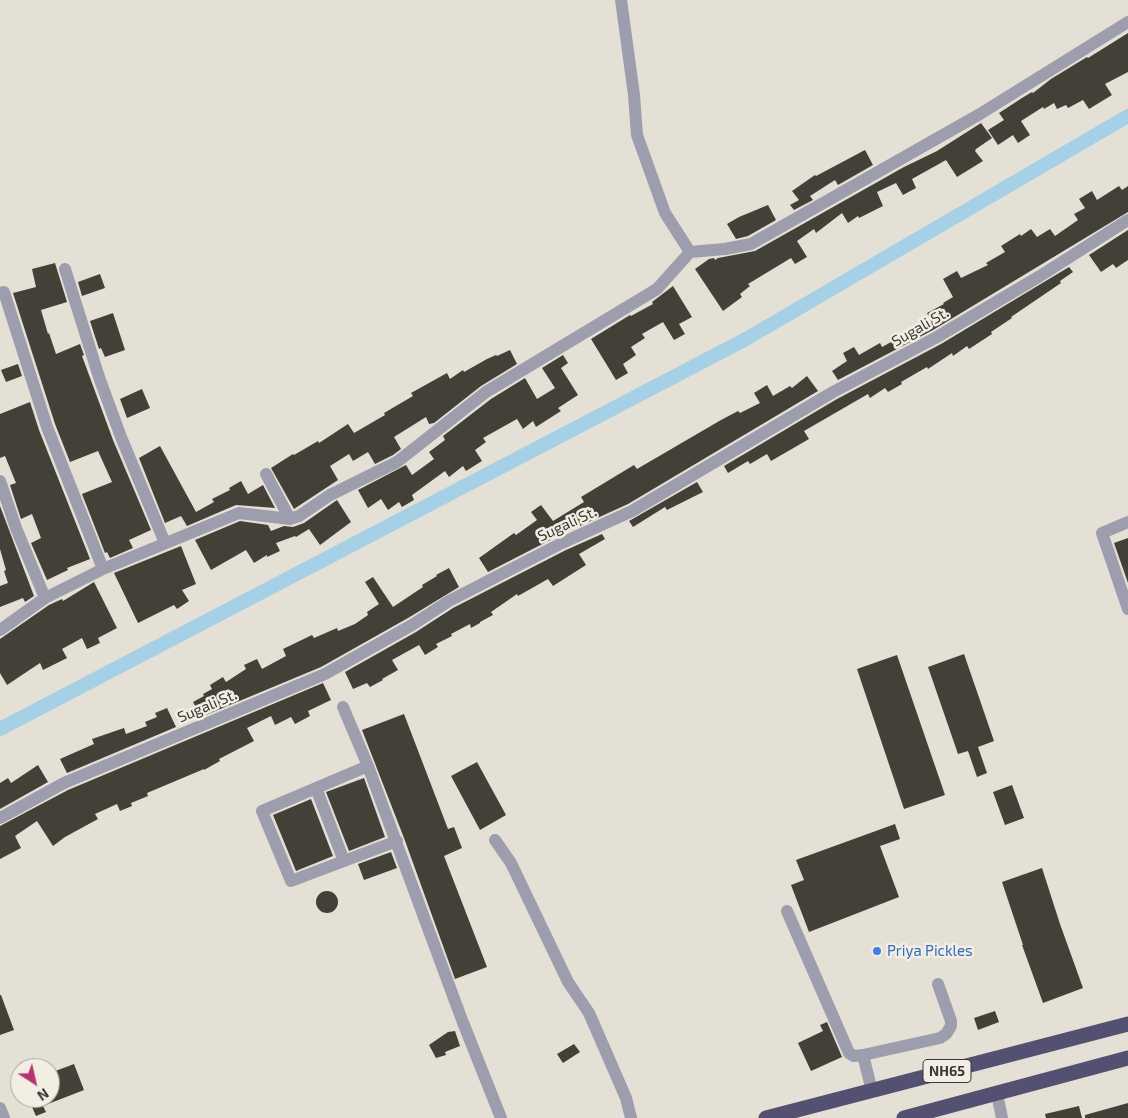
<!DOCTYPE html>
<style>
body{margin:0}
#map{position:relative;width:1128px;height:1118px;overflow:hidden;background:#e4e0d6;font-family:"Exo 2",sans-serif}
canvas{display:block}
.north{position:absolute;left:10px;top:1058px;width:50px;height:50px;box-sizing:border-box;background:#f2eee3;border:1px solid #a8a59d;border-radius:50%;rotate:145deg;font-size:14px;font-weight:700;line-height:20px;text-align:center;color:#393834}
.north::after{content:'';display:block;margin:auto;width:18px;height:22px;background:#b83274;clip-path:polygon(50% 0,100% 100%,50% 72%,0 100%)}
</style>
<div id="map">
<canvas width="1128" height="1118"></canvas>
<div class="north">N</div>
</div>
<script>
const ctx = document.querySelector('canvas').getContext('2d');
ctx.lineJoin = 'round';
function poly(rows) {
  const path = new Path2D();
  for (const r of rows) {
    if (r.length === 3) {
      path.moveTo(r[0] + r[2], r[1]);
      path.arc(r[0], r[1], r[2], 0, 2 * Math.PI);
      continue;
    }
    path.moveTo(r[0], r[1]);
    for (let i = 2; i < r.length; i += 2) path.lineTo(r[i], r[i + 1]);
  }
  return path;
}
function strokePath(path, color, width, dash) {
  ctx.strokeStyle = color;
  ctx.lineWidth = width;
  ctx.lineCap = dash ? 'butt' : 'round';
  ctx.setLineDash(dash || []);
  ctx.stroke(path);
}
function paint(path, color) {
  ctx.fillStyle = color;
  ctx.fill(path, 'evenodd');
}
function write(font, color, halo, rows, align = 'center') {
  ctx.font = font + ' "Exo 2",sans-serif';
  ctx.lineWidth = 5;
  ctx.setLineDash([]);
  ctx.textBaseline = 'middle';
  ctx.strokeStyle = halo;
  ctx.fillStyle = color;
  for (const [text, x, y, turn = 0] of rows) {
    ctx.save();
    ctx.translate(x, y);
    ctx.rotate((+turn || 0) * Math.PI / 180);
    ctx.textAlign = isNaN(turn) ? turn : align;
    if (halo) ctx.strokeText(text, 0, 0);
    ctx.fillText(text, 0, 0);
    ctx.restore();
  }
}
const canal = poly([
 [0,729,746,339,1128,116]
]);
const building = poly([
 [1128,33,1128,72,1105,84,1112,95,1089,109,1083,100,1068,108,1066,105,1057,109,1054,103,1044,109,1043,107,1021,121,1030,135,1018,143,1013,135,998,145,988,130,1004,120,999,113,1022,98,1032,92,1033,93,1051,79,1087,57,1088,58],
 [981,123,992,138,976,149,975,151,983,161,957,177,946,160,912,179,916,188,903,195,896,183,877,192,883,206,859,218,858,216,848,223,842,213,816,233,814,229,797,241,807,257,795,264,791,258,748,284,750,286,740,294,742,297,723,311,695,269,709,259,714,258,715,260,718,258,755,251,904,167,937,151],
 [865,150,873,165,838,185,835,180,810,196,813,200,794,210,790,205,799,200,792,191,815,175,816,176],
 [1119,186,1122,190,1128,186,1128,212,933,330,838,380,832,371,847,361,843,353,854,347,859,355,880,343,882,347,913,330,914,332,932,323,927,313,944,304,943,303,953,297,943,279,957,271,961,278,988,265,986,263,1005,252,1001,246,1020,234,1021,236,1031,229,1037,237,1050,229,1055,236,1078,220,1074,214,1085,208,1079,199,1092,191,1097,200],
 [768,205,776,220,748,236,736,239,727,224,739,217],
 [1128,230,1128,260,1116,268,1113,264,1101,272,1089,255],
 [55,263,67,302,41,310,48,334,49,333,56,354,80,344,84,355,82,356,113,440,151,530,129,540,133,548,110,558,107,552,105,553,82,494,112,482,98,451,70,462,55,424,13,293,36,287,32,269],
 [1069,267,1073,272,1060,281,1061,283,1011,317,1012,318,991,332,992,334,969,349,967,346,953,356,952,353,928,369,927,367,901,382,902,384,888,392,885,388,870,398,868,394,804,431,809,439,771,461,767,454,750,464,748,461,728,473,724,466,837,399,941,344],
 [100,274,105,288,82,296,78,282],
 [673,286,692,317,679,324,685,334,674,340,663,322,642,334,645,338,631,347,636,355,623,364,628,373,616,380,591,339,630,315,631,316,653,304,652,302],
 [113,313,125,350,105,357,101,348,99,349,90,321],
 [510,350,517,364,481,386,434,423,429,424,426,417,394,437,401,449,393,455,375,464,368,452,353,461,349,454,330,466,338,480,294,509,271,468,293,454,294,455,318,441,319,443,348,424,354,433,385,415,384,413,413,396,411,393,447,373,450,379,463,370,464,372,487,359,496,355,497,356],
 [563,355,568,363,561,368,578,395,558,408,561,411,536,427,533,421,523,429,517,419,483,438,486,442,475,450,482,461,466,471,463,466,449,477,445,471,412,495,414,500,402,507,399,502,388,510,381,499,368,508,358,490,406,465,412,475,434,459,429,452,445,440,443,436,491,399,525,378,537,399,555,388,542,368],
 [18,364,22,376,6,382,1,370],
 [807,376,818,391,628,504,558,536,488,572,479,558,514,533,516,535,537,520,531,512,541,505,553,521,584,502,581,497,634,465,637,469,721,420,738,411,740,413,760,403,754,393,767,385,773,396,790,386,792,388],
 [142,389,150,408,127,418,120,399],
 [30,402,39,430,90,559,67,568,68,570,47,580,31,543,41,538,32,514,21,519,10,485,16,483,5,456,0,458,0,414],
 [160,446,196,512,214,502,212,499,230,490,229,488,241,481,248,494,263,485,275,508,236,505,187,526,181,516,165,523,139,458],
 [697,482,703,492,667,510,665,507,633,527,629,521],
 [337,500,351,522,320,545,309,529,296,537,295,536,276,543,280,551,267,557,267,555,254,563,246,550,211,570,195,540,240,521,268,525,271,531,284,526,293,527,304,523],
 [0,506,34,596,25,602,23,598,0,607,0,586,8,583,4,571,6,570,0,549],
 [602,534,605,539,579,554,586,565,553,586,548,579,518,596,517,594,491,612,493,615,480,622,480,623,471,628,470,624,451,634,452,636,436,644,438,647,425,655,419,645,392,660,398,670,382,679,383,680,370,687,367,683,353,689,345,672,416,632,453,608,566,550],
 [1128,538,1128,583,1114,543],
 [181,546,196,584,182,590,189,601,177,609,174,605,138,623,114,573],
 [449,568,459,587,408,618,321,667,201,717,193,702,204,696,203,694,212,689,210,685,223,677,226,682,246,669,244,665,257,659,262,669,286,656,283,649,312,635,314,638,337,628,338,631,355,624,368,615,367,612,379,604,365,582,373,577,393,607,423,587,422,585,437,576,436,575],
 [94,582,117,628,98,638,100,643,87,649,82,638,62,649,67,658,43,670,40,663,7,685,0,673,0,639,49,605,62,599,63,601],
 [964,654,994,741,978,747,987,773,977,777,968,751,958,754,928,667],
 [897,655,945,795,904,809,857,669],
 [323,683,331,700,308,711,310,716,295,724,291,717,275,725,271,716,247,728,254,741,219,759,220,761,204,770,204,769,147,793,148,796,131,803,132,806,120,811,117,804,95,814,98,819,65,837,53,846,37,821,15,836,21,848,0,859,0,826,68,790],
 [167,708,176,727,67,773,60,759,94,744,92,739,124,728,126,734,147,726,145,722,157,717,155,713],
 [404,714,448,829,454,827,462,848,444,856,487,967,455,979,404,838,362,730],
 [477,762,506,815,480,830,451,776],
 [38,765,48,782,0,809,0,783,8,778,11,783],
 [364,778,385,837,349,851,326,792],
 [1012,785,1024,818,1005,825,993,792],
 [311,799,333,856,296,871,273,815],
 [895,824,900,839,880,846,899,897,809,932,791,885,804,880,796,860],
 [391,852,397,868,364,880,358,864],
 [1042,868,1060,924,1083,988,1043,1003,1022,945,1023,945,1002,882],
 [327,902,11],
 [0,995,1,995,14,1030,0,1035],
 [995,1011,999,1022,978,1030,974,1018],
 [827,1022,842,1057,811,1071,798,1043,823,1031,820,1025],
 [455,1031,460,1046,445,1052,446,1055,436,1058,429,1045,448,1032],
 [574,1044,580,1052,563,1063,557,1054],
 [74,1064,84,1090,43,1106,46,1112,36,1116,28,1098,50,1098,50,1073],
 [1128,1103,1128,1118,1085,1118,1085,1115],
 [1079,1106,1082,1118,1046,1118,1045,1114]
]);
const minor = poly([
 [621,0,634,95,637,135,665,213,690,252,725,249,751,244,980,114,1128,22],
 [65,269,99,377,121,437,165,543],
 [0,293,4,292,47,427,103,569],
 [266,474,290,519],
 [0,481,16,528,45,598],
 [1128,522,1102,533,1128,609],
 [0,630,45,598,103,569,239,513,290,519,299,516,330,495,397,462,486,392,657,289,690,252],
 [343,707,368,766,462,1020,501,1118],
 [368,766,262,811,291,881,397,841],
 [316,788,344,861],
 [0,818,64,783,325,674,412,625,449,601,562,543,632,511,833,392,937,337,1040,276,1128,220],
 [495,840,511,863,568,982,589,1013,626,1098,631,1118],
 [787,911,849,1053,854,1056,863,1055,940,1038,946,1034,951,1026,951,1021,938,984],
 [863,1055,872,1091],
 [997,1094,1002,1118],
 [0,1108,4,1118]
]);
const highway = poly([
 [766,1118,1128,1024],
 [904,1118,1128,1058]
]);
const markers = [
 [877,951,5,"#3f7fe0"]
];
const shields = [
 [947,1071,48]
];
const shieldNames = [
 ["NH65",947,1071]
];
const streetNames = [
 ["Sugali St.",920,327,-30],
 ["Sugali St.",567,524,-25],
 ["Sugali St.",207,706,-23]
];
const shopNames = [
 ["Priya Pickles",887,951]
];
strokePath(canal, '#a5d0e6', 14);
paint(building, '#434038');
strokePath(minor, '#9d9dae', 12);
strokePath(highway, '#535072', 15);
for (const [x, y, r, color] of markers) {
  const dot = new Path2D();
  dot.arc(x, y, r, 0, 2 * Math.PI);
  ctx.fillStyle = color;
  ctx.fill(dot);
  strokePath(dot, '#f2eee3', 2);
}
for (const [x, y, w] of shields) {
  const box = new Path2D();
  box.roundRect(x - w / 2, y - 11.5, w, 23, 4);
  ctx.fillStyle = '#f2eee3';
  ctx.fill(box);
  strokePath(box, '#393834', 1);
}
write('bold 14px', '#393834', null, shieldNames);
write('15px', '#393834', '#f2eee3', streetNames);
write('15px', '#366cbe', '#f2eee3', shopNames, 'left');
</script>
